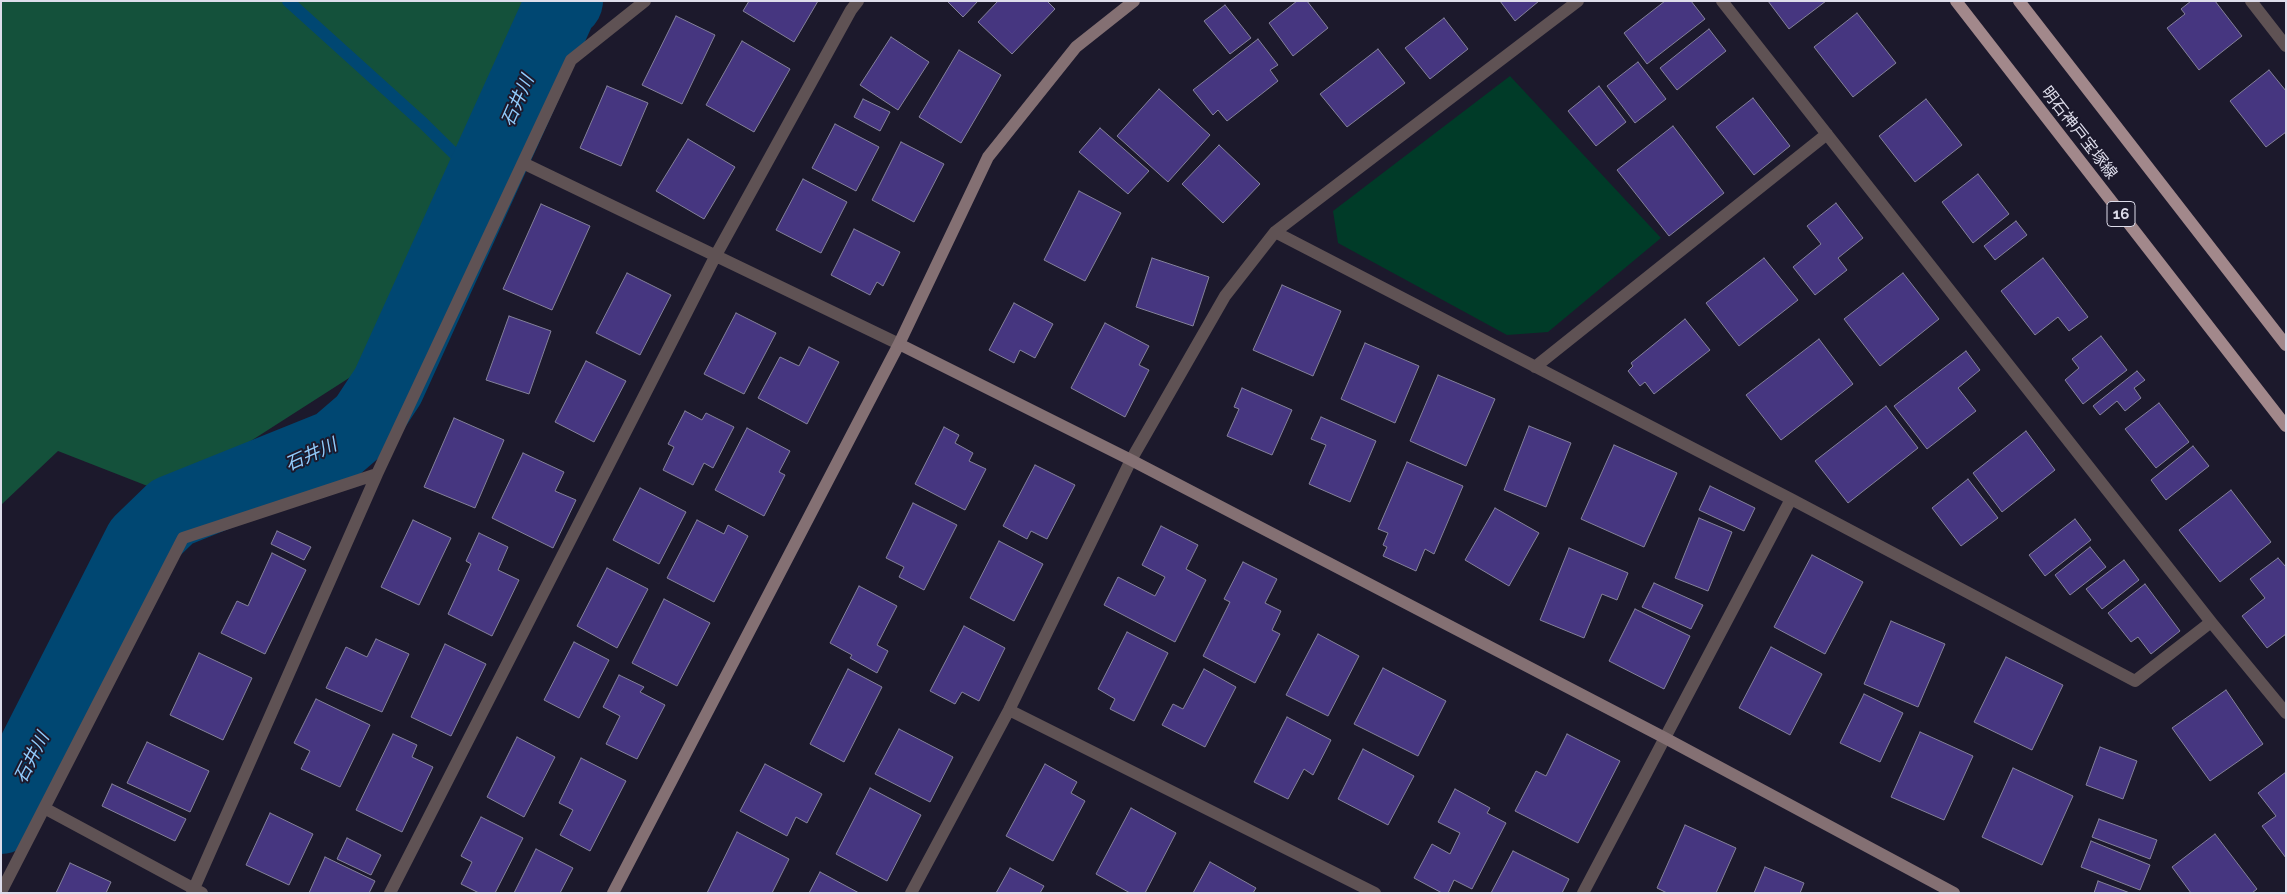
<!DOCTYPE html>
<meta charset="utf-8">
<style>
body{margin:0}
#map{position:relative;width:2287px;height:894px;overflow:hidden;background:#1c192c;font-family:Raleway,sans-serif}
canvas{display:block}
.frame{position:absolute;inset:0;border:2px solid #deddeb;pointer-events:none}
</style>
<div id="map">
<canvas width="2287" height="894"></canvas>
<div class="frame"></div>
</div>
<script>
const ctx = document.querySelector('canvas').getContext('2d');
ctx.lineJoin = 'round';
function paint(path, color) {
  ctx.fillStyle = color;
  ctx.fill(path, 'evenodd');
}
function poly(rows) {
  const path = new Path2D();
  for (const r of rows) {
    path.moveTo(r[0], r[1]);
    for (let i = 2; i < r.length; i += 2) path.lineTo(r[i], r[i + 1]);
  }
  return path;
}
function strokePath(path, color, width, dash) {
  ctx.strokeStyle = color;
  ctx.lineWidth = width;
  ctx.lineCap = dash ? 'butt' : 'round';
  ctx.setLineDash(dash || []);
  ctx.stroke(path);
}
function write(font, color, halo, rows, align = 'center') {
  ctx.font = font + ' Raleway,"Noto Sans JP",sans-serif';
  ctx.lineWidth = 4;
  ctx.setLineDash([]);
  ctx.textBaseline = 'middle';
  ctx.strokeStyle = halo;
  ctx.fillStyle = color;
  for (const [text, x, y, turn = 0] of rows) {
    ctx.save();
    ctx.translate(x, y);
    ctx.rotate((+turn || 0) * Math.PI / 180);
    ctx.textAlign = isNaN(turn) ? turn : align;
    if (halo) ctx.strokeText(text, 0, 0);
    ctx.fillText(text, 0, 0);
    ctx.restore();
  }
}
const green = poly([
 [1510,76,1661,238,1548,332,1507,335,1338,243,1333,211]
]);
const forest = poly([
 [1,1,553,1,374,362,168,494,58,451,1,505]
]);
const stream = poly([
 [288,1,423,123,482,181]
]);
const river = poly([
 [1,817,141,542,172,512,336,446,365,421,388,386,561,5,566,1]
]);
const building = poly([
 [749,1,818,1,794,42,743,11,749,1],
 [947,1,978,1,963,17,947,1],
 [998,1,1047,1,1055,9,1012,54,978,22,998,1],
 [1297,1,1307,1,1328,28,1293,56,1269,23,1297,1],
 [1500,1,1539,1,1515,21,1500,1],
 [1665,1,1691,1,1705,19,1647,64,1624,33,1665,1],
 [1768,1,1826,1,1789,29,1768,1],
 [2191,1,2215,1,2242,36,2199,70,2167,28,2185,14,2181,9,2191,1],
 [1225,5,1251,38,1230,54,1204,21,1225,5],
 [1857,13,1896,63,1853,97,1814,47,1857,13],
 [676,16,715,35,682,104,642,85,676,16],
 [1444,18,1468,49,1430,79,1405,48,1444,18],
 [1709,29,1726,51,1677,90,1660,68,1709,29],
 [891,37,929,62,898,110,860,85,891,37],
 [1258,39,1278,65,1270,70,1278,81,1227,121,1218,110,1213,115,1193,90,1258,39],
 [742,41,790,69,754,132,706,105,742,41],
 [1378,49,1405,83,1347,127,1320,94,1378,49],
 [959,50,1001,75,961,143,919,117,959,50],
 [1638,62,1666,99,1635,123,1607,86,1638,62],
 [2269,70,2286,91,2286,132,2266,147,2230,101,2269,70],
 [607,86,648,103,621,166,580,148,607,86],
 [1599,86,1626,122,1596,146,1568,111,1599,86],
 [1159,89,1210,135,1168,182,1117,136,1159,89],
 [1753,98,1790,146,1754,175,1716,127,1753,98],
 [863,99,890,112,880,131,854,117,863,99],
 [1926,99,1962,145,1915,182,1879,136,1926,99],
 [835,124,879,147,856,191,812,168,835,124],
 [1673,126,1724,193,1669,236,1617,170,1673,126],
 [1100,128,1149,171,1128,194,1079,152,1100,128],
 [688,139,735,167,704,219,656,191,688,139],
 [901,142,944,164,914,222,872,200,901,142],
 [1219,145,1260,184,1223,223,1182,184,1219,145],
 [1978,174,2009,214,1973,243,1942,202,1978,174],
 [803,179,847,202,821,253,776,230,803,179],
 [1079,191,1121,213,1085,281,1044,260,1079,191],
 [1836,203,1863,238,1838,258,1847,270,1815,295,1793,267,1821,244,1807,226,1836,203],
 [541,204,590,226,552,310,503,289,541,204],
 [2016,221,2027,235,1995,260,1984,246,2016,221],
 [854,229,900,252,883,286,877,282,870,295,831,275,854,229],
 [1152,258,1209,277,1193,326,1136,307,1152,258],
 [1764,258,1798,300,1739,346,1706,303,1764,258],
 [2043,258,2088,317,2069,331,2058,317,2035,335,2001,291,2043,258],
 [627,273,671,295,640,355,596,333,627,273],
 [1903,273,1939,319,1880,366,1844,319,1903,273],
 [1282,285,1341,311,1313,376,1253,350,1282,285],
 [1014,303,1053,324,1035,358,1020,350,1014,363,989,350,1014,303],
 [736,313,776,333,744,394,704,374,736,313],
 [509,316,551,331,529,394,486,380,509,316],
 [1685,319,1710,350,1654,394,1645,382,1640,386,1628,371,1633,366,1631,363,1685,319],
 [1105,323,1149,346,1139,365,1149,370,1125,417,1071,388,1105,323],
 [2101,336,2127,370,2083,404,2065,380,2079,368,2072,359,2101,336],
 [1819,339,1853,384,1781,440,1746,395,1819,339],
 [1365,343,1419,366,1395,423,1341,399,1365,343],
 [809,347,839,362,807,424,758,398,780,357,799,366,809,347],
 [1966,351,1980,370,1958,388,1976,411,1927,449,1894,406,1966,351],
 [586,361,626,381,594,442,555,422,586,361],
 [2137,371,2145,380,2134,388,2141,398,2125,411,2117,401,2100,415,2093,406,2137,371],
 [1438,375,1495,399,1466,466,1410,441,1438,375],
 [1242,388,1292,410,1272,455,1227,436,1239,409,1234,407,1242,388],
 [2159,403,2189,442,2156,468,2125,429,2159,403],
 [1886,406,1918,448,1848,503,1815,461,1886,406],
 [685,411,702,420,706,413,734,427,713,468,704,463,693,485,663,470,674,447,668,444,685,411],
 [1321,417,1376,441,1350,502,1309,484,1326,445,1311,439,1321,417],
 [454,418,504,440,475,508,424,487,454,418],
 [1529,426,1571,443,1546,507,1504,490,1529,426],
 [944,427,959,435,955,443,973,453,969,461,986,469,965,510,915,484,944,427],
 [747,428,790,451,779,472,785,475,764,516,715,490,747,428],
 [2026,431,2055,470,2002,512,1973,473,2026,431],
 [1614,445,1677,473,1644,547,1581,519,1614,445],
 [2193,446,2209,466,2166,500,2151,480,2193,446],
 [523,453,564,472,555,491,576,500,553,548,492,518,523,453],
 [1407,462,1463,486,1434,554,1425,549,1416,571,1383,556,1387,547,1383,545,1388,533,1378,529,1407,462],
 [1035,465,1075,485,1047,539,1031,531,1027,539,1003,526,1035,465],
 [1968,479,1998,518,1961,546,1932,508,1968,479],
 [1710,486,1755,508,1744,531,1699,510,1710,486],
 [640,488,686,512,659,564,613,540,640,488],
 [2231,490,2271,542,2220,582,2179,530,2231,490],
 [913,503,957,525,924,590,899,577,904,567,886,558,913,503],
 [1495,508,1539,533,1509,586,1465,560,1495,508],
 [1699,518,1732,532,1708,591,1675,578,1699,518],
 [2075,519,2091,540,2045,576,2029,555,2075,519],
 [413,520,451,538,419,605,381,587,413,520],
 [697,520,724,534,728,525,748,536,714,602,667,578,697,520],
 [1161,526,1198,545,1186,569,1206,580,1175,642,1104,605,1118,577,1155,596,1165,577,1142,565,1161,526],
 [277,531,311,547,304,560,271,544,277,531],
 [479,533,508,547,498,570,519,580,492,636,448,614,471,564,466,561,479,533],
 [999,541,1043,564,1014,621,970,598,999,541],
 [2090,547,2106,567,2070,595,2055,575,2090,547],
 [1569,548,1628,573,1617,600,1602,594,1584,638,1540,620,1569,548],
 [272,553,306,570,265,654,221,633,237,601,248,606,272,553],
 [1812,555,1863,582,1825,654,1774,627,1812,555],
 [2278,558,2286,567,2286,634,2267,648,2242,616,2265,598,2250,579,2278,558],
 [2124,560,2139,580,2102,609,2086,589,2124,560],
 [1243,562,1277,579,1265,603,1281,611,1272,630,1280,634,1255,683,1203,656,1230,602,1224,599,1243,562],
 [607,568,648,589,617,648,577,626,607,568],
 [1654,583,1703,605,1691,629,1642,607,1654,583],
 [2145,584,2180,631,2151,654,2138,637,2131,642,2108,613,2145,584],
 [859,586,897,606,877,645,888,651,877,673,850,658,852,655,830,643,859,586],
 [664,599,710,623,677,686,632,663,664,599],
 [1635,609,1690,636,1664,689,1609,661,1635,609],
 [1891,621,1945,644,1918,707,1864,684,1891,621],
 [964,626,1005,648,979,701,962,692,955,704,930,691,964,626],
 [1127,632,1168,653,1134,721,1110,709,1115,699,1098,689,1127,632],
 [1318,634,1359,656,1328,716,1286,695,1318,634],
 [376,639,409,654,382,712,326,688,346,647,367,657,376,639],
 [574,642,609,660,579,718,544,700,574,642],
 [445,644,486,664,451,736,411,717,445,644],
 [1771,647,1822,674,1790,735,1739,708,1771,647],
 [199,653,252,678,223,740,170,715,199,653],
 [2006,657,2063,685,2032,750,1974,722,2006,657],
 [1383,668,1446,701,1418,756,1354,724,1383,668],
 [848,669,882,687,844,762,810,744,848,669],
 [1204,669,1236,687,1205,747,1162,725,1173,704,1183,709,1204,669],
 [619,675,644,687,640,692,665,705,637,759,606,744,620,716,603,707,619,675],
 [2226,690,2263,744,2210,781,2172,728,2226,690],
 [1864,694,1903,713,1880,762,1840,743,1864,694],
 [316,699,370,725,340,787,301,769,310,751,294,743,316,699],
 [1287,717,1331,740,1313,775,1304,769,1288,799,1254,782,1287,717],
 [899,729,953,757,930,802,875,774,899,729],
 [1920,732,1973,756,1944,820,1891,797,1920,732],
 [393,734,417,745,412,757,433,767,402,832,356,810,393,734],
 [1567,734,1620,761,1578,843,1515,811,1536,771,1546,776,1567,734],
 [517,737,555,757,524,817,487,797,517,737],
 [147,742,209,771,190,812,127,783,147,742],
 [2100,747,2137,761,2123,799,2086,785,2100,747],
 [1363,749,1414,776,1388,825,1338,799,1363,749],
 [581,758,626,781,590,851,560,835,573,810,559,803,581,758],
 [765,764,822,794,807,823,796,817,787,836,740,811,765,764],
 [1045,764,1077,782,1071,793,1085,801,1053,861,1006,836,1045,764],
 [2013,768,2073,796,2042,865,1982,837,2013,768],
 [2286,772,2286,858,2262,826,2276,816,2258,793,2286,772],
 [112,784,186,819,175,841,102,806,112,784],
 [870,788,921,815,887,881,836,854,870,788],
 [1455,789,1490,808,1487,813,1506,823,1472,889,1454,880,1448,893,1442,893,1414,878,1432,844,1450,854,1460,833,1438,822,1455,789],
 [1131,808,1176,833,1145,893,1130,893,1096,874,1131,808],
 [270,813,313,834,289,885,246,865,270,813],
 [481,817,523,838,495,893,479,893,461,884,472,862,461,856,481,817],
 [2099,819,2157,840,2150,859,2092,837,2099,819],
 [1685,825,1736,848,1716,893,1667,893,1657,888,1685,825],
 [737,832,789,859,772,893,707,893,737,832],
 [2215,834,2257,889,2252,893,2191,893,2172,867,2215,834],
 [347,838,381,855,371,875,337,859,347,838],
 [2091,841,2150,865,2140,890,2081,867,2091,841],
 [536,849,573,868,560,893,514,893,536,849],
 [1513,851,1569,879,1562,893,1491,893,1513,851],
 [325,857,375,881,369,893,309,893,325,857],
 [1210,862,1256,888,1253,893,1193,893,1210,862],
 [70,863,111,882,106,893,56,893,70,863],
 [1765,867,1804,883,1800,893,1754,893,1765,867],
 [1010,868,1044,886,1040,893,996,893,1010,868],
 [820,872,859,893,809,893,820,872],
 [2098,881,2130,893,2094,893,2098,881]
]);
const street = poly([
 [1722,1,2211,622,2286,713],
 [2251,1,2286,46],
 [523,163,899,344],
 [1275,232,1791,499,2135,681,2211,622],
 [1535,367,1827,134],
 [1009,710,1375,893],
 [46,809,202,893],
 [1,892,183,538,377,474],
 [192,893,377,474,571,60,645,1],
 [390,893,716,255,851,10,858,1],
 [911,893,1009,710,1131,460,1225,296,1275,232,1578,1],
 [1583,893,1791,499]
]);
const secondary = poly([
 [899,344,1131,460,1665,738,1954,893],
 [613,893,899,344,988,157,1076,47,1134,1]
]);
const primary = poly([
 [1956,1,2286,426],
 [2019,1,2286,345]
]);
const shields = [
 [2121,214,28]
];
const shieldNames = [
 ["16",2121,214]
];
const streetNames = [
 ["明石神戸宝塚線",2079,133,52]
];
const waterNames = [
 ["石井川",518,101,-66],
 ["石井川",311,455,-24],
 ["石井川",32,758,-63]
];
paint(green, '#003b28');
paint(forest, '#14513b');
strokePath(stream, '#004772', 12);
strokePath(river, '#004772', 74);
paint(building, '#463680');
strokePath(building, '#84819a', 1);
strokePath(street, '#5f5254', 12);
strokePath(secondary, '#847073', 12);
strokePath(primary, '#a2888b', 12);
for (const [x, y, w] of shields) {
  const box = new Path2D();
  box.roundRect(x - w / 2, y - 12.5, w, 25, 4);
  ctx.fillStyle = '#1c192c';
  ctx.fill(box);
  strokePath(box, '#deddeb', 1);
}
write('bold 15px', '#deddeb', null, shieldNames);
write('16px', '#deddeb', '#1c192c', streetNames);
write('italic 18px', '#92ccfc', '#1c192c', waterNames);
</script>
